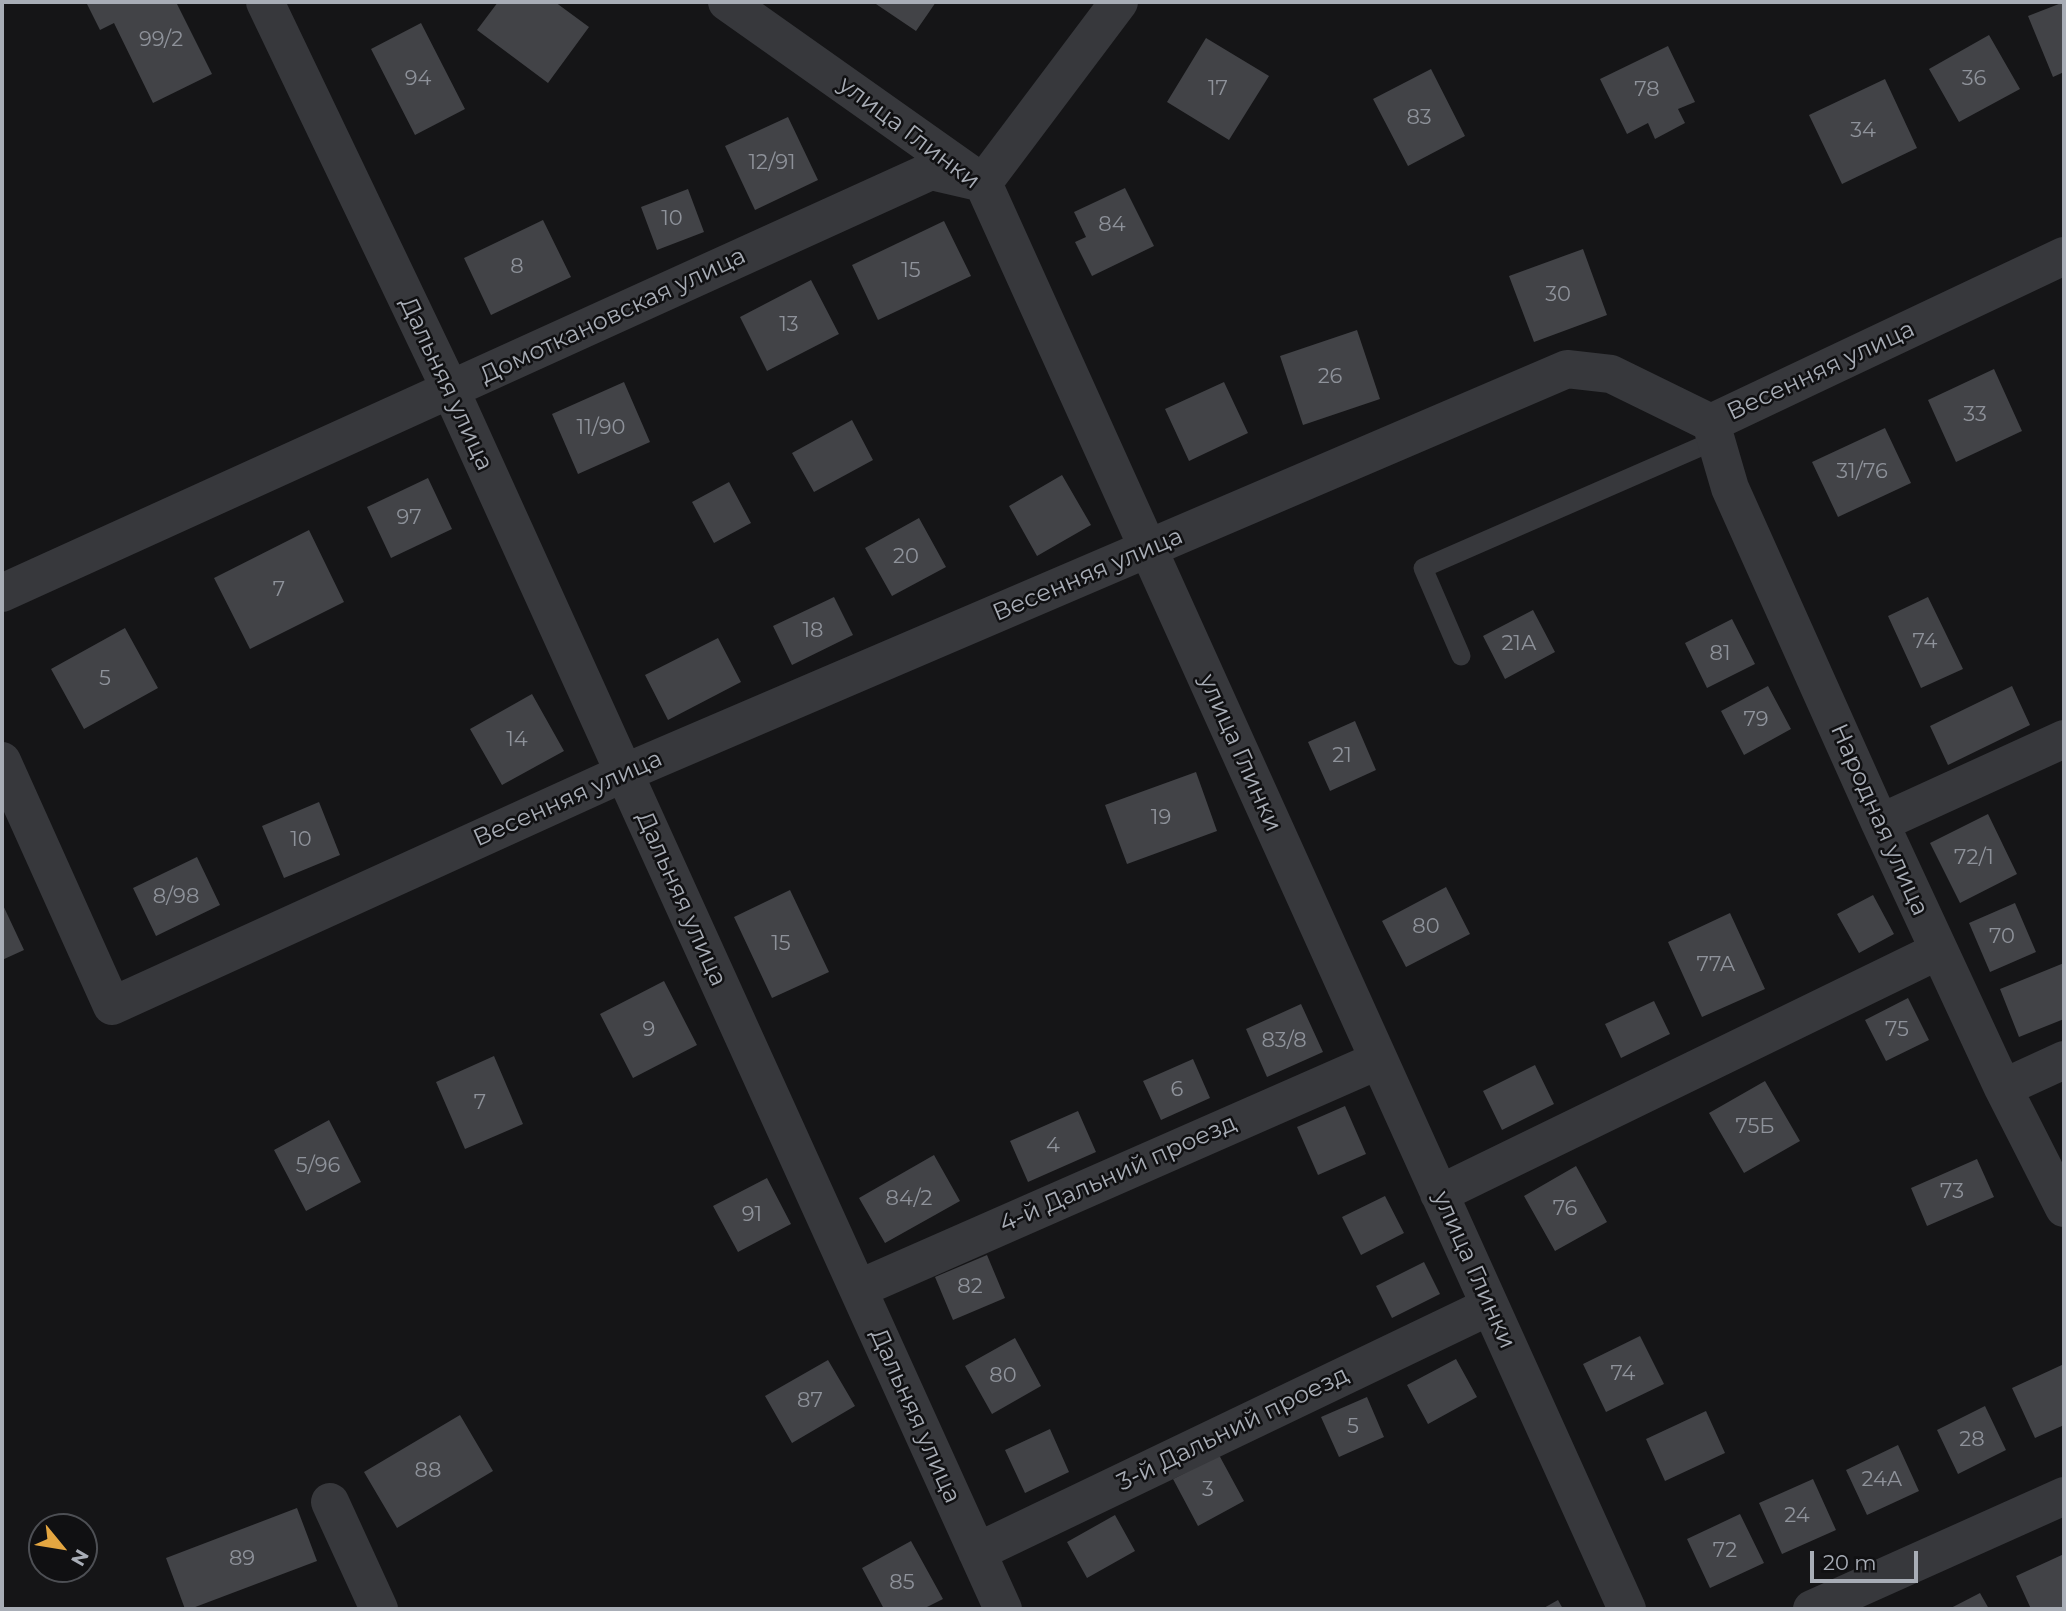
<!DOCTYPE html>
<meta charset="utf-8">
<style>
body{margin:0}
#map{position:relative;width:2066px;height:1611px;overflow:hidden;background:#151517;font-family:Montserrat,sans-serif}
canvas{display:block}
.frame{position:absolute;inset:0;border:4px solid #a8adb6;pointer-events:none}
.north{position:absolute;left:28px;top:1513px;width:70px;height:70px;box-sizing:border-box;background:#101012;border:2px solid #4d4f54;border-radius:50%;rotate:120deg;font-size:19px;font-weight:700;line-height:28px;text-align:center;color:#a8adb6}
.north::after{content:'';display:block;margin:auto;width:24px;height:32px;background:#e4a641;clip-path:polygon(50% 0,100% 100%,50% 72%,0 100%)}
.scale{position:absolute;left:1810px;top:1551px;width:108px;height:32px;box-sizing:border-box;border:4px solid #a8adb6;border-top:0;padding-left:9px;font-size:21px;line-height:24px;white-space:nowrap;color:#a8adb6;-webkit-text-stroke:5px #101012;paint-order:stroke}
</style>
<div id="map">
<canvas width="2066" height="1611"></canvas>
<div class="frame"></div>
<div class="north">N</div>
<div class="scale">20 m</div>
</div>
<script>
const ctx = document.querySelector('canvas').getContext('2d');
ctx.lineJoin = 'round';
function paint(path, color) {
  ctx.fillStyle = color;
  ctx.fill(path, 'evenodd');
}
function poly(rows) {
  const path = new Path2D();
  for (const r of rows) {
    path.moveTo(r[0], r[1]);
    for (let i = 2; i < r.length; i += 2) path.lineTo(r[i], r[i + 1]);
  }
  return path;
}
function strokePath(path, color, width, dash) {
  ctx.strokeStyle = color;
  ctx.lineWidth = width;
  ctx.lineCap = dash ? 'butt' : 'round';
  ctx.setLineDash(dash || []);
  ctx.stroke(path);
}
function write(font, color, halo, rows, align = 'center') {
  ctx.font = font + ' Montserrat,sans-serif';
  ctx.lineWidth = 5;
  ctx.setLineDash([]);
  ctx.textBaseline = 'middle';
  ctx.strokeStyle = halo;
  ctx.fillStyle = color;
  for (const [text, x, y, turn = 0] of rows) {
    ctx.save();
    ctx.translate(x, y);
    ctx.rotate((+turn || 0) * Math.PI / 180);
    ctx.textAlign = isNaN(turn) ? turn : align;
    if (halo) ctx.strokeText(text, 0, 0);
    ctx.fillText(text, 0, 0);
    ctx.restore();
  }
}
const building = poly([
 [86,2,176,2,212,74,153,103,114,23,100,30],
 [498,2,555,2,589,27,548,83,477,30],
 [873,2,936,2,916,31],
 [2064,2,2064,72,2053,77,2028,16],
 [421,23,465,109,415,135,371,49],
 [1989,35,2020,89,1959,122,1929,69],
 [1206,38,1269,76,1229,140,1167,102],
 [1668,46,1695,102,1678,109,1685,123,1655,139,1648,123,1627,134,1600,79],
 [1431,69,1465,136,1408,166,1373,99],
 [1885,79,1917,148,1842,184,1809,115],
 [788,117,818,180,755,210,725,146],
 [1125,188,1154,246,1092,276,1075,242,1086,237,1074,212],
 [688,189,704,232,657,250,641,207],
 [543,220,571,277,491,315,464,258],
 [944,221,971,276,878,320,852,265],
 [1583,249,1607,315,1534,342,1509,276],
 [811,280,839,334,767,371,740,317],
 [1357,330,1380,399,1303,425,1280,356],
 [1994,369,2022,431,1956,462,1928,400],
 [624,382,650,442,578,474,552,414],
 [1224,382,1248,433,1189,461,1165,409],
 [852,420,873,460,814,492,792,453],
 [1885,428,1911,483,1838,517,1812,462],
 [1062,475,1091,525,1037,556,1009,506],
 [428,478,452,529,391,558,367,507],
 [729,482,751,523,714,543,692,502],
 [919,518,946,567,892,596,865,548],
 [309,530,344,602,250,649,214,578],
 [834,597,853,635,792,665,773,626],
 [1928,597,1963,669,1921,688,1888,616],
 [1533,610,1555,652,1505,679,1483,636],
 [1732,619,1755,664,1707,688,1685,643],
 [125,628,158,688,84,729,51,669],
 [718,638,741,682,668,720,645,675],
 [1768,686,1791,729,1744,755,1721,711],
 [2012,686,2030,725,1948,765,1930,726],
 [532,694,564,751,502,785,470,729],
 [1355,721,1376,770,1330,791,1308,742],
 [1196,772,1217,831,1127,864,1105,805],
 [319,802,340,855,284,878,262,826],
 [1988,814,2017,874,1960,903,1930,843],
 [197,857,220,905,156,936,133,888],
 [1446,887,1470,934,1406,967,1382,921],
 [790,890,829,972,772,998,734,917],
 [1873,895,1894,934,1859,953,1837,914],
 [2,903,24,950,2,960],
 [2015,903,2036,952,1990,972,1969,923],
 [1730,913,1765,989,1702,1017,1668,942],
 [2064,963,2064,1019,2019,1037,2000,989],
 [664,981,697,1045,633,1078,600,1014],
 [1908,998,1929,1040,1886,1061,1865,1020],
 [1654,1001,1670,1034,1621,1058,1605,1024],
 [1301,1004,1323,1052,1267,1077,1246,1029],
 [494,1056,523,1124,465,1149,436,1082],
 [1193,1059,1210,1098,1161,1120,1143,1081],
 [1535,1065,1554,1104,1502,1130,1483,1091],
 [1765,1081,1800,1141,1744,1173,1709,1113],
 [1345,1106,1366,1154,1318,1175,1297,1127],
 [1078,1111,1096,1152,1028,1182,1010,1141],
 [329,1120,361,1182,306,1211,274,1150],
 [934,1155,960,1201,885,1243,859,1198],
 [1977,1159,1994,1197,1927,1226,1911,1188],
 [1576,1166,1607,1222,1555,1251,1524,1196],
 [767,1178,791,1224,738,1252,713,1206],
 [1385,1196,1404,1233,1361,1255,1342,1217],
 [987,1255,1005,1298,953,1320,935,1277],
 [1424,1262,1440,1294,1392,1318,1376,1286],
 [1640,1336,1664,1384,1606,1412,1583,1364],
 [1015,1338,1041,1386,992,1414,965,1366],
 [1456,1359,1477,1397,1428,1424,1407,1385],
 [828,1360,855,1406,792,1443,765,1396],
 [2064,1364,2064,1425,2035,1438,2012,1388],
 [1367,1397,1384,1437,1339,1457,1321,1417],
 [1985,1406,2006,1450,1958,1474,1937,1430],
 [1706,1411,1725,1453,1665,1481,1646,1439],
 [460,1415,493,1471,397,1528,364,1472],
 [1050,1429,1069,1472,1025,1493,1005,1450],
 [1898,1445,1919,1491,1867,1515,1846,1470],
 [1219,1455,1244,1501,1198,1526,1173,1479],
 [1813,1479,1836,1530,1782,1554,1759,1503],
 [297,1508,317,1561,190,1609,185,1609,166,1558],
 [1740,1514,1764,1563,1710,1588,1687,1539],
 [1115,1515,1135,1551,1087,1578,1067,1542],
 [911,1541,943,1599,923,1609,884,1609,862,1568],
 [2064,1554,2064,1609,2031,1609,2016,1576],
 [1980,1593,1989,1609,1949,1609],
 [1558,1600,1563,1609,1542,1609]
]);
const lane = poly([
 [1461,656,1423,568,1716,440]
]);
const street = poly([
 [265,2,451,391,1003,1609],
 [727,2,983,183,1627,1609],
 [1711,423,1730,488,1880,823,2003,1088,2064,1208],
 [2,593,931,171,983,183,1119,2],
 [2,761,112,1006,624,773,1567,369,1611,374,1711,423,2064,256],
 [1880,823,2064,739],
 [2003,1088,2064,1060],
 [1439,1194,1938,951],
 [858,1289,1379,1060],
 [330,1502,379,1609],
 [977,1552,1490,1306],
 [1812,1609,2064,1496]
]);
const numberNames = [
 ["99/2",161,40],
 ["94",418,79],
 ["36",1974,79],
 ["17",1218,89],
 ["78",1647,90],
 ["83",1419,118],
 ["34",1863,131],
 ["12/91",772,163],
 ["10",672,219],
 ["84",1112,225],
 ["8",517,267],
 ["15",911,271],
 ["30",1558,295],
 ["13",789,325],
 ["26",1330,377],
 ["33",1975,415],
 ["11/90",601,428],
 ["31/76",1862,472],
 ["97",409,518],
 ["20",906,557],
 ["7",279,590],
 ["18",813,631],
 ["74",1925,642],
 ["21А",1519,644],
 ["81",1720,654],
 ["5",105,679],
 ["79",1756,720],
 ["14",517,740],
 ["21",1342,756],
 ["19",1161,818],
 ["10",301,840],
 ["72/1",1974,858],
 ["8/98",176,897],
 ["80",1426,927],
 ["70",2002,937],
 ["15",781,944],
 ["77А",1716,965],
 ["9",649,1030],
 ["75",1897,1030],
 ["83/8",1284,1041],
 ["6",1177,1090],
 ["7",480,1103],
 ["75Б",1755,1127],
 ["4",1053,1146],
 ["5/96",318,1166],
 ["73",1952,1192],
 ["84/2",909,1199],
 ["76",1565,1209],
 ["91",752,1215],
 ["82",970,1287],
 ["74",1623,1374],
 ["80",1003,1376],
 ["87",810,1401],
 ["5",1353,1427],
 ["28",1972,1440],
 ["88",428,1471],
 ["24А",1882,1480],
 ["3",1208,1490],
 ["24",1797,1516],
 ["72",1725,1551],
 ["89",242,1559],
 ["85",902,1583]
];
const streetNames = [
 ["улица Глинки",909,133,37],
 ["Домоткановская улица",613,316,-25],
 ["Весенняя улица",1821,371,-25],
 ["Дальняя улица",446,384,65],
 ["Весенняя улица",1088,575,-23],
 ["улица Глинки",1240,753,66],
 ["Весенняя улица",568,799,-24],
 ["Народная улица",1879,820,66],
 ["Дальняя улица",681,899,66],
 ["4-й Дальний проезд",1118,1174,-24],
 ["улица Глинки",1474,1270,66],
 ["Дальняя улица",915,1416,66],
 ["3-й Дальний проезд",1233,1429,-26]
];
paint(building, '#424347');
strokePath(lane, '#37383c', 19);
strokePath(street, '#37383c', 38);
write('21px', '#8e929a', null, numberNames);
write('24px', '#a8adb6', '#101012', streetNames);
</script>
